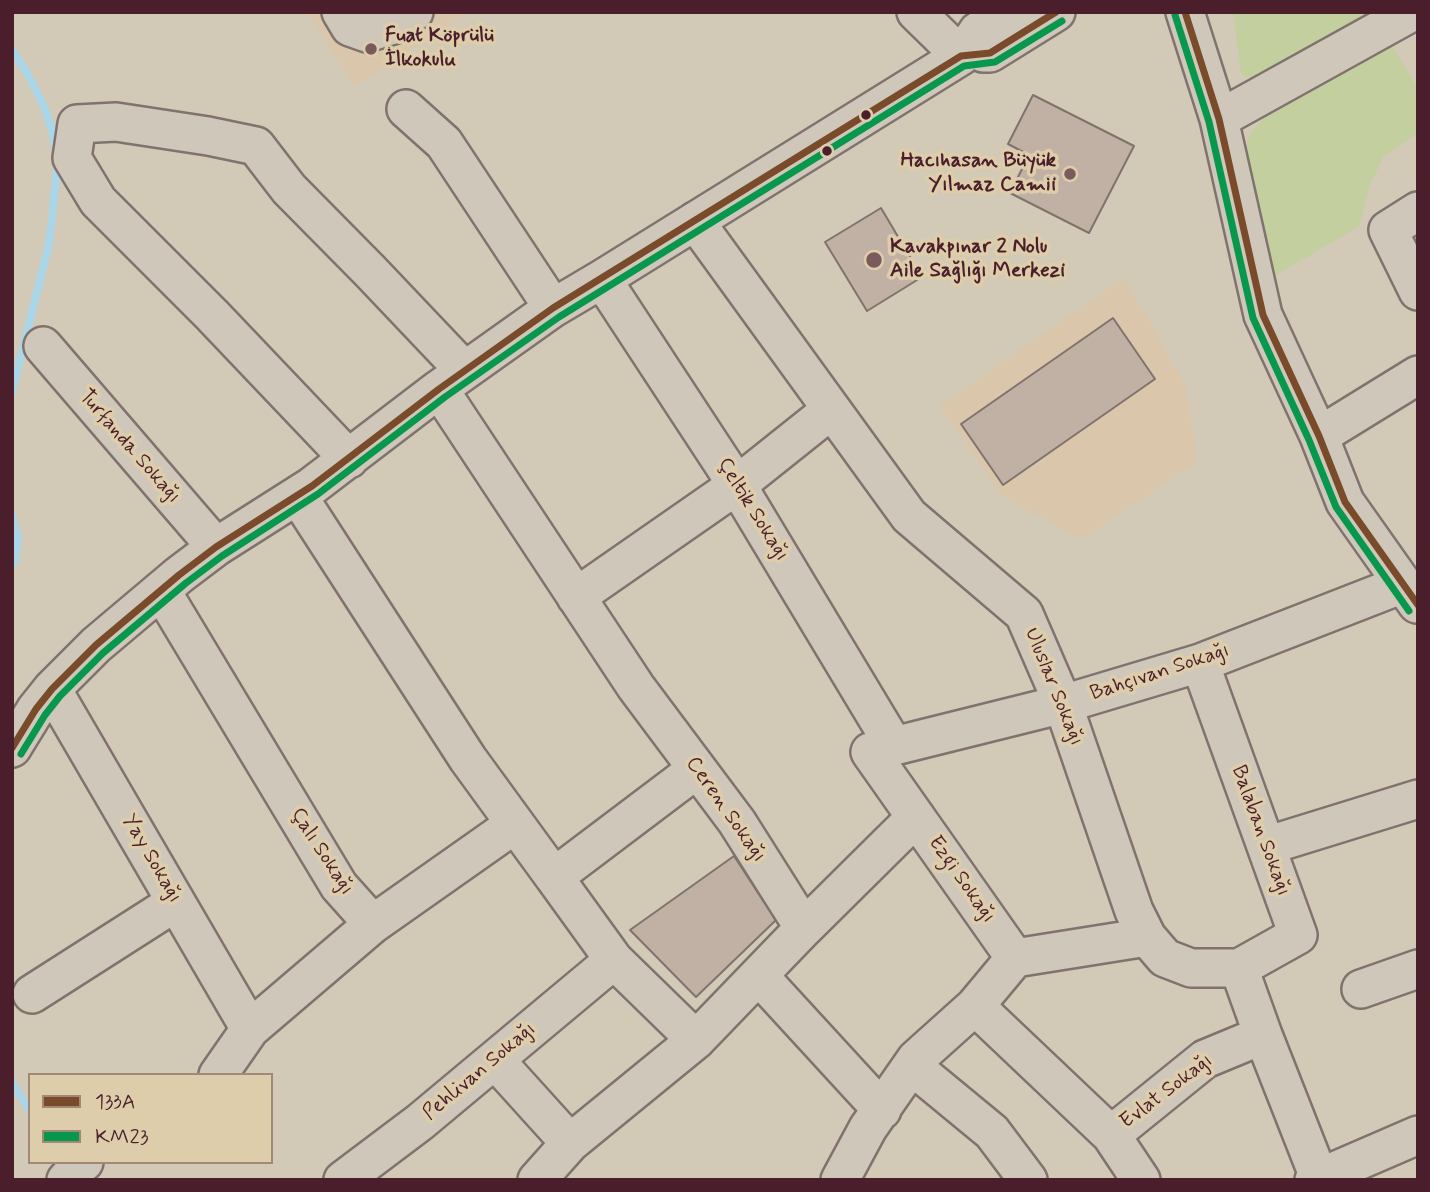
<!DOCTYPE html>
<meta charset="utf-8">
<style>
body{margin:0}
#map{position:relative;width:1430px;height:1192px;overflow:hidden;background:#d2c9b6;font-family:Mynerve,sans-serif}
canvas{display:block}
.frame{position:absolute;inset:0;border:14px solid #4a1f2b;pointer-events:none}
.legend{position:absolute;left:28px;top:1073px;width:245px;height:91px;box-sizing:border-box;background:#decdaa;border:2px solid #a38777;margin:0;padding:9px 12px;list-style:none;font-size:21px;color:#4a1f2b}
.legend li{display:flex;align-items:center;gap:14px;height:35px}
.legend b{width:35px;border:2px solid #a38777}
</style>
<div id="map">
<canvas width="1430" height="1192"></canvas>
<div class="frame"></div>
<ul class="legend">
<li><b style="height:9px;background:#7a4b2a"></b>133A</li>
<li><b style="height:9px;background:#07984d"></b>KM23</li>
</ul>
</div>
<script>
const ctx = document.querySelector('canvas').getContext('2d');
ctx.lineJoin = 'round';
function paint(path, color) {
  ctx.fillStyle = color;
  ctx.fill(path, 'evenodd');
}
function poly(rows) {
  const path = new Path2D();
  for (const r of rows) {
    path.moveTo(r[0], r[1]);
    for (let i = 2; i < r.length; i += 2) path.lineTo(r[i], r[i + 1]);
  }
  return path;
}
function strokePath(path, color, width, dash) {
  ctx.strokeStyle = color;
  ctx.lineWidth = width;
  ctx.lineCap = dash ? 'butt' : 'round';
  ctx.setLineDash(dash || []);
  ctx.stroke(path);
}
function write(font, color, halo, rows, align = 'center') {
  ctx.font = font + ' Mynerve,sans-serif';
  ctx.lineWidth = 7;
  ctx.setLineDash([]);
  ctx.textBaseline = 'middle';
  ctx.strokeStyle = halo;
  ctx.fillStyle = color;
  for (const [text, x, y, turn = 0] of rows) {
    ctx.save();
    ctx.translate(x, y);
    ctx.rotate((+turn || 0) * Math.PI / 180);
    ctx.textAlign = isNaN(turn) ? turn : align;
    if (halo) ctx.strokeText(text, 0, 0);
    ctx.fillText(text, 0, 0);
    ctx.restore();
  }
}
const built = poly([
 [307,12,467,12,355,86],
 [1124,278,1184,382,1197,461,1082,539,1002,496,940,405]
]);
const green = poly([
 [1233,12,1376,12,1284,63,1255,76,1246,77,1241,72],
 [1392,46,1418,88,1418,133,1383,157,1370,185,1359,226,1271,278,1244,157,1249,136,1263,118]
]);
const stream = poly([
 [12,50,27,73,43,104,52,130,58,162,49,244,12,392],
 [12,516,18,538,15,561,12,565],
 [12,1082,30,1111]
]);
const building = poly([
 [1033,95,1134,146,1089,233,1010,193,1029,155,1008,144,1033,95],
 [881,208,922,277,867,311,825,242,881,208],
 [1113,318,1155,379,1003,485,961,424,1113,318],
 [734,856,776,920,696,997,630,930,734,856]
]);
const minor = poly([
 [341,12,350,27,367,33,393,25,414,12],
 [916,12,961,56],
 [1185,12,1219,119,1263,315,1319,436,1345,502,1417,604],
 [983,53,990,53,1056,12],
 [406,109,444,143,553,308],
 [1219,119,1412,12],
 [1418,211,1388,230,1418,291],
 [695,221,909,516,1024,614,1063,704,1134,911,1147,937,1165,958,1191,968,1239,968,1263,1035,1320,1180],
 [602,279,737,485,894,746],
 [43,346,216,547],
 [439,389,636,687,737,822,804,928,696,1040,570,1143,537,1180],
 [1319,436,1418,375],
 [349,459,212,315,98,201,72,158,77,124,116,122,208,136,256,146,289,189,370,271,464,370],
 [298,496,468,759,554,877],
 [161,590,339,886,373,924],
 [576,597,737,485,831,410],
 [1200,663,1298,935,1239,968],
 [52,689,250,1029],
 [12,748,36,709,52,689,96,645,179,575,216,547,312,486,439,389,553,308,602,279,961,56,978,31,1009,12],
 [1266,846,1418,799],
 [804,928,916,817],
 [1015,958,1147,937],
 [759,976,882,1110],
 [1361,989,1418,969],
 [32,994,176,902],
 [975,1006,1015,958,870,752,1063,704,1200,663,1403,584],
 [696,1040,614,960,554,877,697,769],
 [495,1060,570,1143],
 [912,1066,992,1132,1028,1180],
 [218,1075,250,1029,373,924,515,824],
 [1111,1135,1205,1059,1263,1035],
 [66,1180,79,1166,84,1162],
 [343,1180,420,1122,614,960],
 [840,1180,868,1128,916,1059,975,1006,1111,1135,1141,1180],
 [1314,1180,1418,1135]
]);
const bus1 = poly([
 [1185,12,1219,119,1263,315,1319,436,1345,502,1418,605],
 [12,748,36,709,52,689,96,645,179,575,216,547,312,486,439,389,553,308,961,56,990,53,1056,12]
]);
const bus2 = poly([
 [1175,15,1209,122,1253,318,1309,440,1336,507,1409,611],
 [21,754,45,715,60,696,103,653,186,583,222,556,318,494,445,397,559,317,964,66,995,62,1062,21]
]);
const markers = [
 [371,49,7,"#7a5a5c"],
 [866,115,6,"#4a1f2b"],
 [827,151,6,"#4a1f2b"],
 [1070,174,7,"#7a5a5c"],
 [874,260,9,"#7a5a5c"]
];
const poiNames = [
 ["Fuat Köprülü",385,37],
 ["İlkokulu",385,61],
 ["Hacıhasan Büyük",1056,162,"right"],
 ["Yılmaz Camii",1056,186,"right"],
 ["Kavakpınar 2 Nolu",890,248],
 ["Aile Sağlığı Merkezi",890,272]
];
const streetNames = [
 ["Turfanda Sokağı",129,447,49],
 ["Çeltik Sokağı",752,510,58],
 ["Bahçıvan Sokağı",1160,673,-18],
 ["Uluslar Sokağı",1053,687,68],
 ["Ceren Sokağı",725,810,55],
 ["Balaban Sokağı",1260,831,70],
 ["Çalı Sokağı",321,852,57],
 ["Yay Sokağı",151,859,60],
 ["Ezgi Sokağı",961,880,55],
 ["Pehlivan Sokağı",480,1072,-40],
 ["Evlat Sokağı",1167,1092,-37]
];
paint(built, '#d9c6ab');
paint(green, '#c3cf9f');
strokePath(stream, '#abd6e7', 8);
paint(building, '#c1b1a4');
strokePath(building, '#80736d', 2);
strokePath(minor, '#80736d', 42);
strokePath(minor, '#cec7ba', 37);
strokePath(bus1, '#7a4b2a', 7);
strokePath(bus2, '#07984d', 7);
for (const [x, y, r, color] of markers) {
  const dot = new Path2D();
  dot.arc(x, y, r, 0, 2 * Math.PI);
  ctx.fillStyle = color;
  ctx.fill(dot);
  strokePath(dot, '#decdaa', 2.5);
}
write('bold 21px', '#4a1f2b', '#decdaa', poiNames, 'left');
write('21px', '#4a1f2b', '#decdaa', streetNames);
</script>
